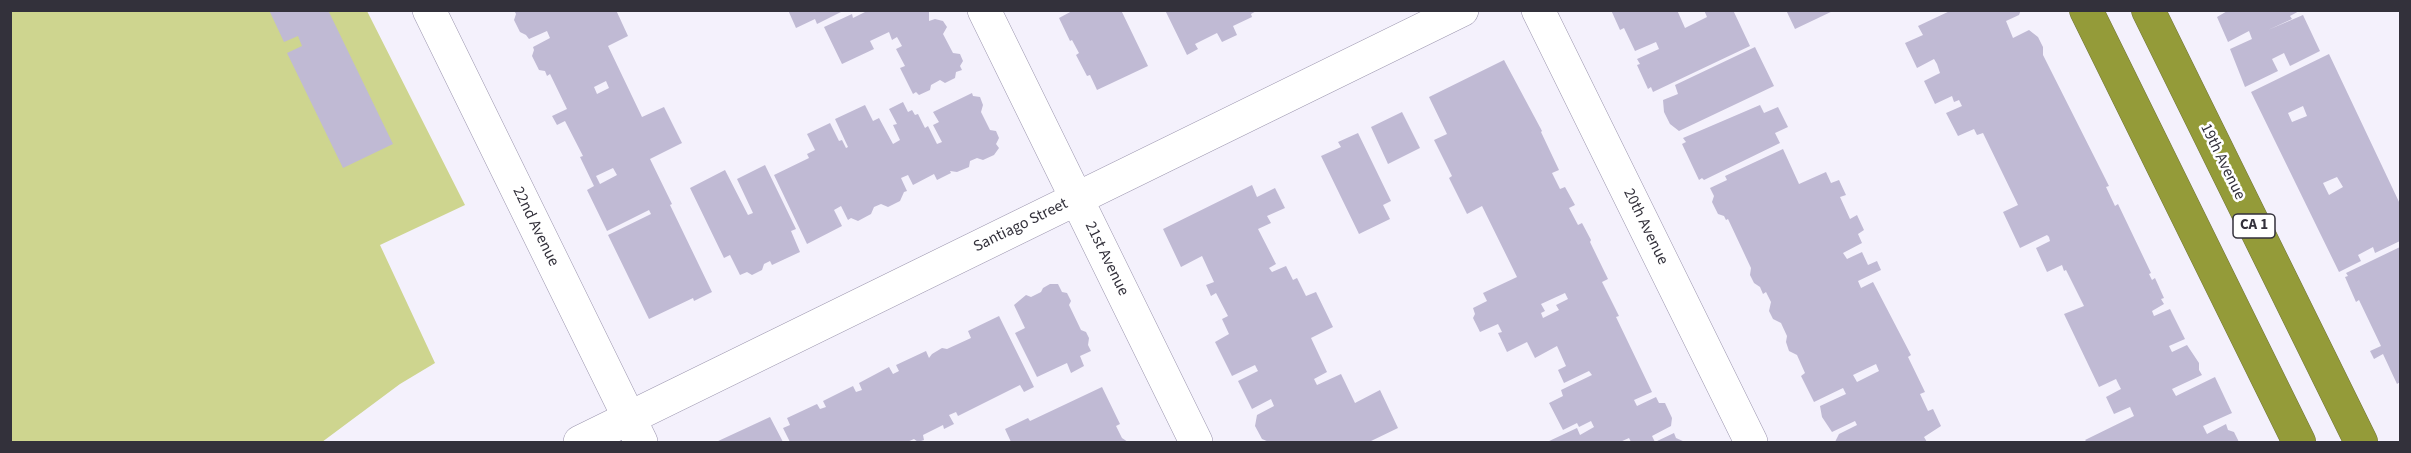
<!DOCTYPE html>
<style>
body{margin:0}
#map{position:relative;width:2411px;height:453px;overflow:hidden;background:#f4f1fc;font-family:"Source Sans 3",sans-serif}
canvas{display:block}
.frame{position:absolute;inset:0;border:12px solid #33313b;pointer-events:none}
</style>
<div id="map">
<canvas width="2411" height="453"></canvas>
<div class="frame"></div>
</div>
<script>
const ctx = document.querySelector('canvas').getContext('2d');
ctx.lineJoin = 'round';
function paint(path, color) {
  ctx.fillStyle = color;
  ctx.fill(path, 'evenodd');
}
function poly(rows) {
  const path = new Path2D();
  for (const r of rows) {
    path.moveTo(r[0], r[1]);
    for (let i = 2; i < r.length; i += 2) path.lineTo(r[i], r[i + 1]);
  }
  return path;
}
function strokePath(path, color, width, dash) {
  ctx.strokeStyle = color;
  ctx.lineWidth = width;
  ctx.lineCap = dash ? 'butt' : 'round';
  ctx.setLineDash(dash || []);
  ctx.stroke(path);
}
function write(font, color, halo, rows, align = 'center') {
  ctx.font = font + ' "Source Sans 3",sans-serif';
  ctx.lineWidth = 5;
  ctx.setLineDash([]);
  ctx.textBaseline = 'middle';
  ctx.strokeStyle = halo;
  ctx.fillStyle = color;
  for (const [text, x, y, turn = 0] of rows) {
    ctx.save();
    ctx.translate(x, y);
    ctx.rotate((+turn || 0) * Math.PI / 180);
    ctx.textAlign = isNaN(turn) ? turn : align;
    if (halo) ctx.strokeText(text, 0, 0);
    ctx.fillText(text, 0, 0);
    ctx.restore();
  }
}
const green = poly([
 [10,11,367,11,465,205,380,245,435,363,400,384,322,442,11,442]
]);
const building = poly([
 [269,10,328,10,393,144,343,168,287,53,302,46,298,36,284,42],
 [514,10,616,10,628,36,608,46,642,117,664,107,682,143,650,159,672,204,670,205,712,292,694,301,693,298,649,319,608,235,651,214,649,210,607,231,587,190,594,186,580,157,583,156,565,121,557,125,552,116,567,109,550,74,547,76,545,71,539,70,532,56,534,50,533,47,550,38,547,31,529,39,526,35,520,32,514,20,516,14],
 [606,81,609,88,597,94,594,87],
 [613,168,617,175,600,184,596,176],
 [788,10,845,10,817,24,815,19,796,28],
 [869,10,929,10,929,21,935,19,943,21,947,27,943,34,953,53,960,54,963,61,960,66,962,70,956,72,955,78,945,83,940,80,931,85,930,90,919,95,916,92,913,94,900,68,905,66,896,49,902,46,897,37,892,40,889,32,870,41,874,49,842,64,824,27,852,14,853,18],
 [1074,10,1121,10,1148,66,1097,90,1090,75,1087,76,1076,55,1079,53,1072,40,1070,41,1059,18],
 [1165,10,1258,10,1251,14,1252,17,1233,26,1237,35,1222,42,1217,33,1195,44,1198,49,1187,55],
 [1611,10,1677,10,1685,28,1707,17,1704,10,1733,10,1750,46,1653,92,1651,87,1648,89,1637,65,1640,64,1637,59,1659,49,1656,42,1635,51,1624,28,1620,30],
 [1786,10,1835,10,1795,29],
 [1952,10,2021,10,2019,15,2006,21,2013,38,2029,30,2038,37,2043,47,2043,55,2109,186,2106,187,2115,206,2118,204,2151,273,2149,274,2152,280,2155,278,2164,298,2161,299,2164,304,2152,311,2154,316,2170,309,2185,339,2169,346,2172,352,2187,345,2199,363,2199,370,2202,375,2172,389,2176,396,2215,377,2232,413,2203,426,2207,434,2226,424,2228,430,2234,432,2239,442,2087,442,2085,440,2134,416,2130,407,2114,414,2106,397,2121,389,2116,379,2099,387,2064,314,2084,306,2066,270,2064,271,2062,265,2047,272,2036,248,2050,241,2049,237,2047,235,2020,248,2003,212,2018,205,1983,133,1977,135,1974,129,1958,136,1946,113,1962,106,1959,100,1954,102,1952,96,1935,104,1924,81,1940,73,1937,64,1934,59,1917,68,1905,43,1923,35,1918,26],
 [2229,10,2301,10,2290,16,2292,19,2268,30,2303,15,2320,51,2290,66,2284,53,2272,59,2278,71,2245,87,2230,49,2252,39,2249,31,2228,42,2217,17],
 [1755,47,1774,86,1679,131,1670,124,1664,112,1663,100,1678,94,1675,85],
 [2329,54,2400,204,2400,241,2375,253,2373,247,2358,255,2361,261,2339,272,2251,92],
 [2303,106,2307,116,2292,122,2288,113],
 [2337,177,2343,187,2329,195,2323,183],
 [1504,60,1542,131,1541,132,1559,170,1552,173,1560,189,1565,187,1575,205,1569,208,1578,225,1582,223,1591,240,1590,242,1608,279,1602,282,1619,316,1616,317,1652,392,1634,400,1637,406,1656,397,1659,403,1665,403,1672,418,1671,426,1652,436,1655,442,1674,433,1676,438,1685,442,1631,442,1629,438,1620,442,1547,442,1577,428,1580,435,1594,427,1591,421,1579,427,1577,423,1563,430,1549,403,1563,396,1561,390,1592,375,1589,371,1564,383,1558,370,1566,366,1557,346,1535,358,1527,342,1507,352,1498,333,1502,332,1498,324,1480,332,1473,318,1475,314,1473,308,1487,301,1483,293,1517,277,1482,206,1467,214,1449,178,1452,176,1434,140,1447,134,1429,97],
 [1565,293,1568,299,1556,305,1559,310,1543,318,1541,313,1545,311,1541,304],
 [972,93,973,96,980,97,983,105,981,112,990,130,996,131,999,138,996,144,999,148,994,155,983,160,977,158,970,161,969,167,957,172,950,171,951,173,937,180,934,174,913,185,908,175,901,178,907,191,904,192,900,201,888,207,881,204,874,207,871,214,858,221,851,218,848,220,841,206,834,210,842,226,807,244,774,175,809,158,807,154,815,150,807,134,830,123,839,141,842,140,846,148,848,147,835,119,865,105,873,121,879,118,893,144,900,140,893,125,897,124,889,109,903,102,908,112,912,110,915,115,918,114,925,128,928,126,937,144,942,142,933,125,939,122,933,112],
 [1760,105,1764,113,1778,107,1788,127,1775,133,1780,143,1704,180,1702,178,1699,180,1682,144,1686,142,1683,138],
 [1402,112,1420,148,1388,164,1371,127],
 [1358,133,1391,201,1383,205,1390,219,1359,234,1321,156,1341,147,1338,142],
 [1783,149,1799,184,1826,172,1831,183,1839,180,1846,195,1840,197,1850,219,1857,215,1864,230,1858,234,1862,243,1843,253,1847,259,1862,252,1868,265,1877,261,1881,270,1858,281,1861,288,1873,282,1911,355,1908,357,1925,392,1920,394,1928,411,1933,409,1941,426,1924,437,1927,442,1835,442,1839,434,1857,425,1855,421,1832,432,1822,417,1820,406,1846,394,1843,388,1814,402,1801,376,1805,373,1797,355,1789,351,1786,342,1787,336,1781,323,1773,319,1769,311,1771,302,1766,292,1763,294,1760,287,1754,283,1750,275,1751,268,1728,219,1726,220,1724,216,1718,214,1712,202,1714,196,1710,188,1727,180,1725,176],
 [1876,364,1879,371,1857,382,1853,375],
 [765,165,796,229,791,231,800,252,772,265,770,261,764,264,762,270,752,275,747,272,740,275,730,255,724,258,690,188,725,170,748,215,753,213,737,179],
 [1252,185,1257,197,1275,188,1285,208,1267,216,1271,223,1258,229,1276,264,1269,268,1272,272,1286,266,1293,280,1297,278,1306,296,1316,292,1333,327,1311,338,1327,372,1314,379,1317,385,1341,374,1355,403,1380,390,1398,428,1369,442,1269,442,1262,439,1255,426,1257,415,1274,406,1271,399,1252,409,1238,381,1258,371,1255,365,1232,376,1215,342,1229,334,1222,319,1228,316,1216,293,1211,296,1206,285,1214,282,1202,256,1181,267,1163,229],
 [2400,247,2400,382,2397,384,2383,354,2374,359,2370,351,2381,346,2359,300,2356,302,2345,277,2348,276,2346,273],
 [1050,284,1058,284,1062,292,1067,293,1071,301,1069,305,1081,330,1086,332,1089,338,1088,345,1091,351,1080,356,1084,366,1071,373,1067,363,1037,377,1015,333,1025,328,1014,305,1026,295,1031,297,1041,292,1043,288],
 [999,316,1034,387,1024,392,1020,385,958,416,956,412,949,415,954,424,944,429,943,425,923,435,924,440,918,442,914,439,907,442,790,442,783,428,790,425,787,418,817,404,820,409,826,407,823,401,853,386,856,392,862,390,859,383,889,367,893,374,899,371,896,365,926,351,929,358,932,354,942,348,947,349,971,338,968,331],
 [1102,387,1120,424,1116,426,1122,438,1128,442,1011,442,1005,429,1028,418,1030,421],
 [770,417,783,442,716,442]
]);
const street = poly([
 [429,10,641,442],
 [984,10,1196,442],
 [1538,10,1751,442],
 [580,442,1462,10]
]);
const highway = poly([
 [2086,10,2299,442],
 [2148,10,2361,442]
]);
const shields = [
 [2254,226,42]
];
const shieldNames = [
 ["CA 1",2254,226]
];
const streetNames = [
 ["19th Avenue",2222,162,64],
 ["Santiago Street",1021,226,-26],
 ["22nd Avenue",535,227,64],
 ["20th Avenue",1645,227,64],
 ["21st Avenue",1106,259,64]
];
paint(green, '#ced58f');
paint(building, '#c0bad4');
strokePath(street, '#9b95ae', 34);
strokePath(highway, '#72763a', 34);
strokePath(street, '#fff', 33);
strokePath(highway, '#949b39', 33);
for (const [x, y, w] of shields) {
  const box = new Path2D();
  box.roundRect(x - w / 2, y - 12, w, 24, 4.5);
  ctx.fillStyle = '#fff';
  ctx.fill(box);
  strokePath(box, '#33313b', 1.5);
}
write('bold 15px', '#33313b', null, shieldNames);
write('16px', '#33313b', '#fff', streetNames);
</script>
